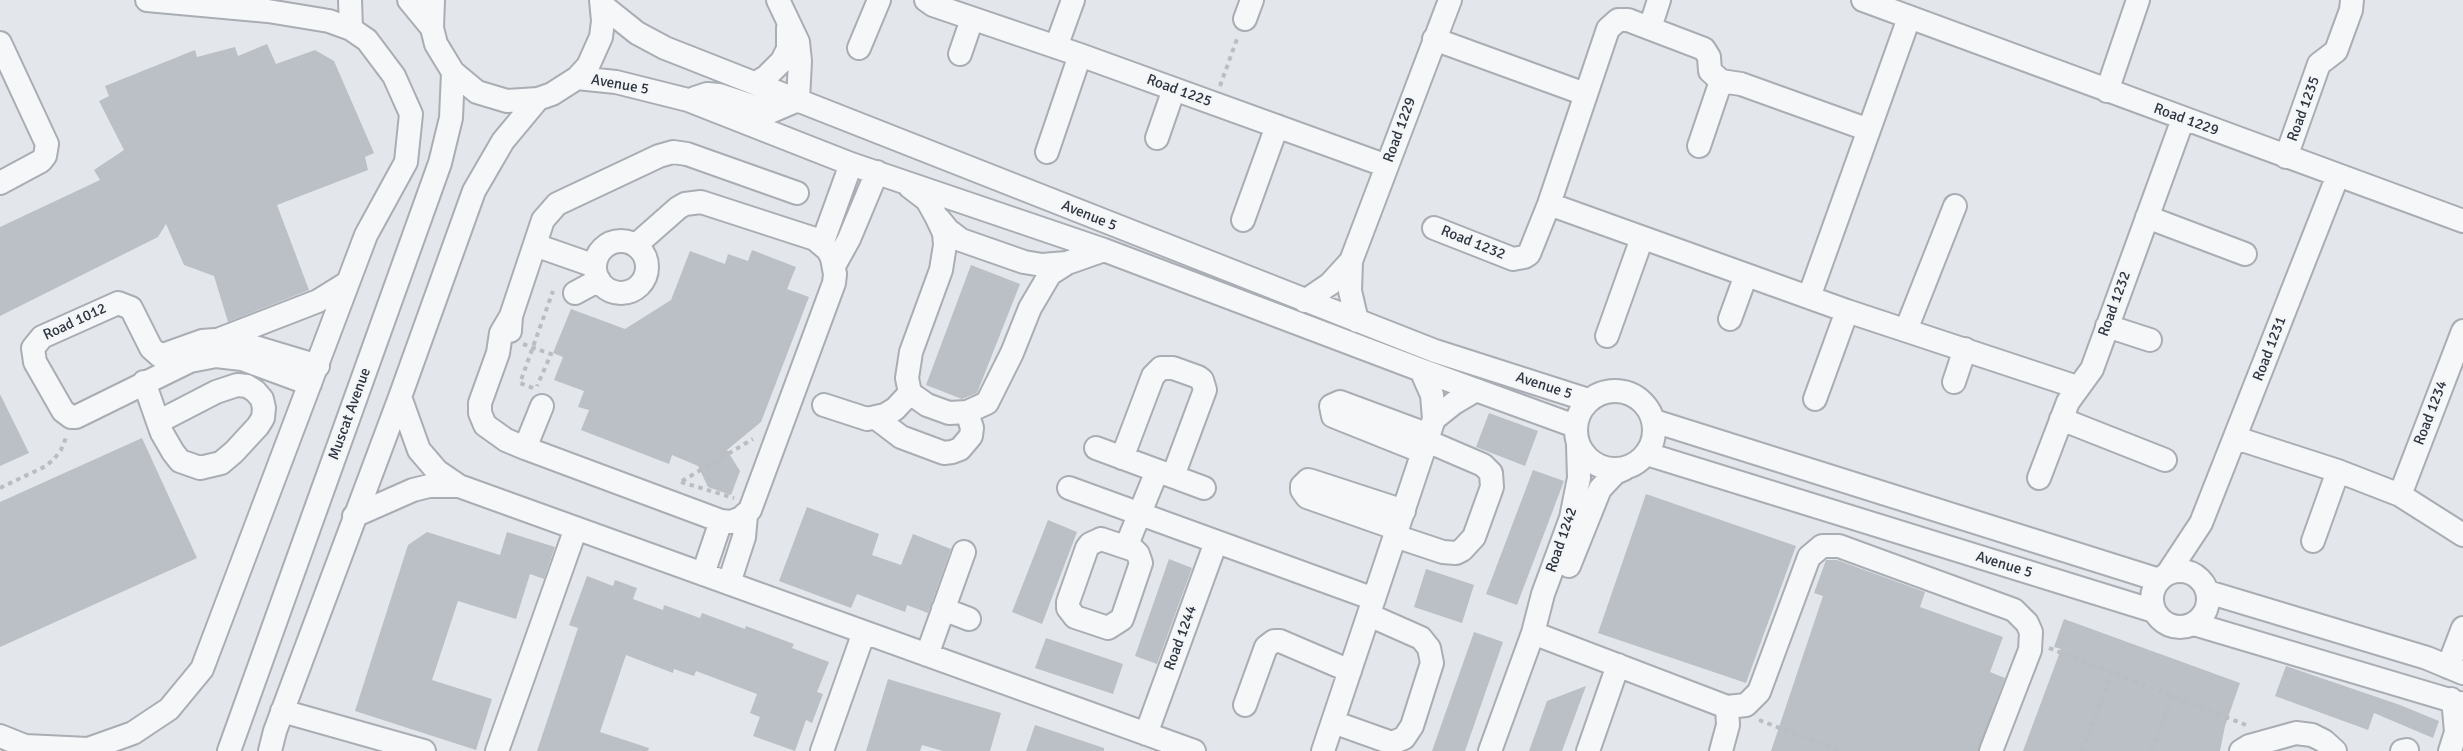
<!DOCTYPE html>
<style>
body{margin:0}
canvas{display:block;background:#e3e6ea}
</style>
<canvas width="2463" height="751"></canvas>
<script>
const ctx = document.querySelector('canvas').getContext('2d');
ctx.lineJoin = 'round';
function paint(path, color) {
  ctx.fillStyle = color;
  ctx.fill(path, 'evenodd');
}
function poly(rows) {
  const path = new Path2D();
  for (const r of rows) {
    if (r.length === 3) {
      path.moveTo(r[0] + r[2], r[1]);
      path.arc(r[0], r[1], r[2], 0, 2 * Math.PI);
      continue;
    }
    path.moveTo(r[0], r[1]);
    for (let i = 2; i < r.length; i += 2) path.lineTo(r[i], r[i + 1]);
  }
  return path;
}
function strokePath(path, color, width, dash) {
  ctx.strokeStyle = color;
  ctx.lineWidth = width;
  ctx.lineCap = dash ? 'butt' : 'round';
  ctx.setLineDash(dash || []);
  ctx.stroke(path);
}
function write(font, color, halo, rows, align = 'center') {
  ctx.font = font + ' Signika,sans-serif';
  ctx.lineWidth = 4.5;
  ctx.setLineDash([]);
  ctx.textBaseline = 'middle';
  ctx.strokeStyle = halo;
  ctx.fillStyle = color;
  for (const [text, x, y, turn = 0] of rows) {
    ctx.save();
    ctx.translate(x, y);
    ctx.rotate((+turn || 0) * Math.PI / 180);
    ctx.textAlign = isNaN(turn) ? turn : align;
    if (halo) ctx.strokeText(text, 0, 0);
    ctx.fillText(text, 0, 0);
    ctx.restore();
  }
}
const building = poly([
 [267,44,276,64,315,50,334,61,374,153,365,157,368,170,277,205,309,290,228,322,214,276,184,265,166,224,158,237,0,316,0,227,100,180,94,170,124,150,99,101,109,96,105,86,195,50,197,57,235,47,238,56],
 [752,250,796,267,787,289,809,297,761,422,727,450,740,471,731,495,708,487,698,466,672,455,669,464,581,430,589,410,578,407,584,391,554,380,563,357,553,353,571,309,625,329,671,300,690,251,725,264,728,254,748,261],
 [971,265,1020,284,977,393,962,399,926,385],
 [0,394,29,453,0,466],
 [1489,413,1538,431,1525,466,1476,447],
 [142,438,197,558,0,647,0,502],
 [1533,470,1564,481,1517,605,1486,594],
 [1646,494,1796,546,1746,683,1598,633],
 [807,507,879,534,872,555,901,565,913,534,951,549,928,613,907,605,905,612,857,594,851,608,779,581],
 [1048,520,1077,532,1042,624,1012,612],
 [427,532,500,555,507,532,555,547,544,579,530,574,516,619,458,601,432,680,492,699,476,750,355,711,408,545],
 [1169,559,1192,568,1157,664,1135,656],
 [1826,560,1837,560,1925,592,1920,607,2003,637,1990,672,2005,678,1978,751,1771,751,1823,596,1814,593],
 [1426,569,1474,585,1462,623,1414,607],
 [587,576,613,586,615,580,637,588,633,599,663,610,664,605,700,618,702,613,745,629,746,626,794,644,792,648,829,662,817,692,823,694,812,723,806,720,795,751,753,736,760,717,750,713,757,694,696,671,694,676,674,669,673,673,626,655,600,732,649,748,648,751,537,751,578,628,569,625],
 [2064,619,2240,683,2225,726,2220,751,2023,751,2061,649,2054,647],
 [1474,632,1503,642,1465,751,1432,751],
 [1046,638,1123,664,1113,694,1035,668],
 [2286,666,2400,705,2439,721,2433,738,2374,713,2368,730,2275,696],
 [888,679,1001,713,990,751,943,751,922,745,920,751,866,751],
 [1586,686,1562,751,1529,751,1547,701],
 [1035,725,1104,748,1104,751,1026,751]
]);
const path = poly([
 [1220,86,1238,36],
 [523,344,551,354,537,386],
 [533,388,520,383,553,291],
 [682,481,753,439],
 [681,482,734,498],
 [0,488,46,466,54,459,61,450,67,435],
 [2049,648,2246,725],
 [1759,720,1839,751],
 [2082,751,2112,673],
 [2152,751,2172,696]
]);
const minor = poly([
 [350,0,351,29],
 [409,0,432,28],
 [433,0,432,28,436,44,453,72,477,92,507,101,538,99,552,94,577,78,588,66,601,37,603,21,601,0],
 [778,0,798,42,800,61,798,100],
 [926,0,933,5,1080,55,1387,166],
 [1863,0,2463,221],
 [602,5,637,33,665,48,1435,351,1588,400],
 [1245,19,1252,0],
 [1650,28,1659,0],
 [1434,39,1585,94],
 [0,43,47,144,45,156,41,161,0,183],
 [1056,47,1073,0],
 [859,48,879,0],
 [960,54,972,19],
 [577,78,616,82,688,100,851,164,1104,250,1421,370,1575,426],
 [756,83,766,77,782,61,788,49,788,28],
 [2107,91,2138,0],
 [695,98,707,94,719,95,770,112,798,100],
 [1157,138,1174,89],
 [1699,146,1721,81],
 [1047,152,1080,55],
 [2286,157,2319,64,2336,51,2351,10,2352,0],
 [910,187,927,200,936,216,944,233,945,245,941,270,911,352,907,378,910,393,927,405,949,413,967,412,987,403,1012,353,1030,308,1050,274,1067,263,1104,250],
 [1549,204,1847,311,2077,387],
 [2147,217,2245,254],
 [939,219,948,230,961,240,1024,262,1042,265,1067,263],
 [1243,220,1277,126],
 [1434,228,1513,259,1524,257,1529,254,1549,204,1608,29,1618,20,1628,20,1704,49,1709,57,1710,71,1721,81,1741,84,1869,130],
 [621,267,26],
 [822,244,851,164],
 [535,245,595,266],
 [834,266,849,239,877,172],
 [575,293,599,280],
 [1809,297,1909,18],
 [1305,301,1330,284,1351,261],
 [511,316,501,333,498,353,480,403,480,413,485,425,506,440,525,448,721,521,731,522,741,518,750,510,834,283,835,274,832,258,828,250,815,239,701,202,685,204,678,208,636,245],
 [1730,319,1746,275],
 [1357,321,1350,291,1351,261,1450,0],
 [2107,326,2150,340],
 [1906,330,1955,206],
 [510,331,511,316,543,220,557,204,659,156,673,152,687,154,797,193],
 [1607,336,1642,238],
 [220,339,318,301,347,283],
 [144,382,158,422,162,433,173,452,180,461,200,468,221,463,234,452,258,426,263,418,264,408,262,399,255,391,247,386,237,385,216,392,158,422],
 [1954,382,1965,349],
 [310,384,242,359,216,356,190,361,76,417,71,417,63,411,35,362,33,348,42,337,118,303,131,308,151,348,160,356,202,341,228,339,318,366],
 [1615,430,39],
 [400,397,419,450,437,471,459,486,1194,751],
 [1815,399,1847,311],
 [824,405,867,419,885,415,895,409,910,393],
 [876,418,901,437,944,453,952,452,960,449,971,436,972,428,967,412],
 [1434,419,1454,403,1476,390],
 [2061,419,2165,460],
 [1654,421,2159,580],
 [2236,438,2338,471,2400,495,2463,535],
 [525,448,542,406],
 [1096,448,1204,488],
 [1423,452,1333,416,1331,406,1340,402,1429,435],
 [1647,454,2154,611],
 [1122,458,1153,376,1161,368,1173,368,1198,377,1202,380,1205,390,1173,476],
 [2039,478,2068,402,2092,369,2183,119],
 [1069,488,1374,599],
 [2400,495,2463,331],
 [354,516,413,490,429,486,459,486],
 [1398,529,1307,497,1302,490,1302,486,1308,480,1312,481,1404,511],
 [1395,536,1443,552,1456,553,1462,550,1474,537,1492,487,1491,473,1483,465,1427,441],
 [1101,539,1134,550,1138,554,1141,563,1122,619,1108,628,1075,617,1068,608,1068,602,1087,548,1090,544,1101,539],
 [2313,541,2338,471],
 [1126,547,1157,471],
 [1569,566,1600,489,1615,473,1624,469],
 [2180,599,28],
 [2168,573,2201,523,2338,175],
 [703,574,721,521],
 [729,583,744,537,746,515],
 [2208,592,2427,658,2463,673],
 [943,609,969,619],
 [2194,624,2463,704],
 [1533,633,1727,707,1746,705,1759,692,1809,557,1822,546,1839,546,2014,610,2027,623,2031,632,2030,650,1991,751],
 [927,655,964,552],
 [2448,667,2463,628],
 [1245,705,1266,647,1274,641,1280,641,1350,671],
 [282,711,424,751],
 [1333,722,1392,743,1404,738,1412,726,1432,663,1429,648,1421,638,1369,615],
 [1146,734,1216,542],
 [0,736,25,746,88,749,133,733,169,709,202,669,366,235,406,162,411,114,394,76,367,40,351,29,329,21,268,11,147,0],
 [229,751,440,163,451,118,453,72],
 [270,751,275,731,400,397,474,191,503,141,538,99],
 [497,751,576,528],
 [822,751,864,632],
 [1323,751,1434,419,1432,395,1421,370],
 [1490,751,1533,633,1543,594,1571,518,1579,478,1578,445],
 [1588,751,1618,665],
 [1721,751,1728,725,1727,707],
 [2241,751,2249,746,2296,733,2312,735,2324,741,2335,751],
 [2402,751,2407,750],
 [2450,751,2456,732,2454,709,2451,699]
]);
const streetNames = [
 ["Avenue 5",620,85,10],
 ["Road 1225",1179,91,20],
 ["Road 1235",2304,109,-70],
 ["Road 1229",2186,120,20],
 ["Road 1229",1400,130,-70],
 ["Avenue 5",1089,216,22],
 ["Road 1232",1473,243,22],
 ["Road 1232",2115,304,-70],
 ["Road 1012",75,322,-25],
 ["Road 1231",2270,349,-69],
 ["Avenue 5",1544,386,18],
 ["Road 1234",2431,413,-69],
 ["Muscat Avenue",350,414,-70],
 ["Road 1242",1562,540,-71],
 ["Avenue 5",2004,565,17],
 ["Road 1244",1181,638,-70]
];
paint(building, '#bbc0c6');
strokePath(minor, '#a9adb4', 26);
strokePath(path, '#babdc1', 4, [4.5, 4.5]);
strokePath(minor, '#f6f7f8', 22);
write('15px', '#2d3540', '#f3f5f7', streetNames);
</script>
